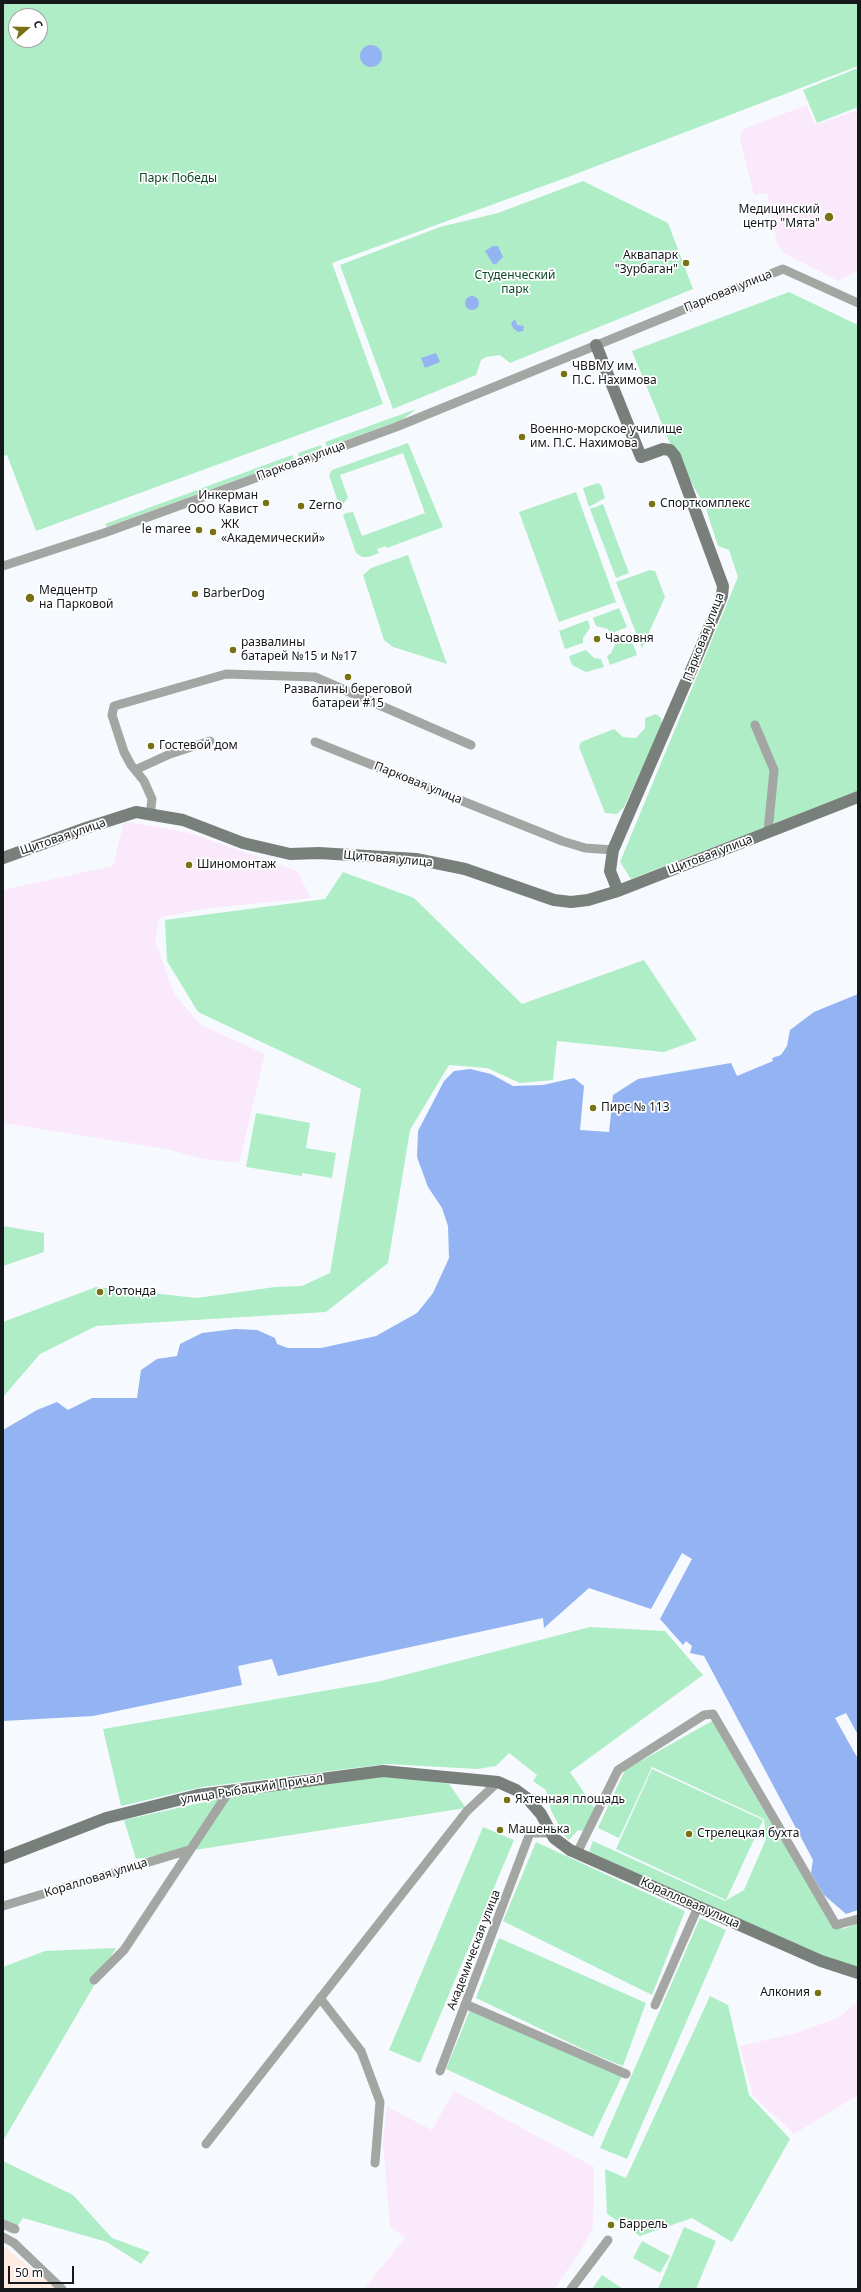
<!DOCTYPE html>
<meta charset="utf-8">
<style>
body{margin:0}
#map{position:relative;width:861px;height:2292px;overflow:hidden;background:#f6faff;font-family:"Noto Sans",sans-serif}
canvas{display:block}
.frame{position:absolute;inset:0;border:4px solid #16191c;pointer-events:none}
.north{position:absolute;left:8px;top:8px;width:40px;height:40px;box-sizing:border-box;background:#fff;border:1px solid #a2a3a4;border-radius:50%;rotate:70deg;font-size:11px;font-weight:700;line-height:16px;text-align:center;color:#16191c}
.north::after{content:'';display:block;margin:auto;width:14px;height:18px;background:#787214;clip-path:polygon(50% 0,100% 100%,50% 72%,0 100%)}
.scale{position:absolute;left:8px;top:2266px;width:66px;height:18px;box-sizing:border-box;border:2px solid #16191c;border-top:0;padding-left:5px;font-size:12px;line-height:14px;white-space:nowrap;color:#16191c;-webkit-text-stroke:3px #fff;paint-order:stroke}
</style>
<div id="map">
<canvas width="861" height="2292"></canvas>
<div class="frame"></div>
<div class="north">С</div>
<div class="scale">50 m</div>
</div>
<script>
const ctx = document.querySelector('canvas').getContext('2d');
ctx.lineJoin = 'round';
function paint(path, color) {
  ctx.fillStyle = color;
  ctx.fill(path, 'evenodd');
}
function poly(rows) {
  const path = new Path2D();
  for (const r of rows) {
    if (r.length === 3) {
      path.moveTo(r[0] + r[2], r[1]);
      path.arc(r[0], r[1], r[2], 0, 2 * Math.PI);
      continue;
    }
    path.moveTo(r[0], r[1]);
    for (let i = 2; i < r.length; i += 2) path.lineTo(r[i], r[i + 1]);
  }
  return path;
}
function strokePath(path, color, width, dash) {
  ctx.strokeStyle = color;
  ctx.lineWidth = width;
  ctx.lineCap = dash ? 'butt' : 'round';
  ctx.setLineDash(dash || []);
  ctx.stroke(path);
}
function write(font, color, halo, rows, align = 'center') {
  ctx.font = font + ' "Noto Sans",sans-serif';
  ctx.lineWidth = 3.5;
  ctx.setLineDash([]);
  ctx.textBaseline = 'middle';
  ctx.strokeStyle = halo;
  ctx.fillStyle = color;
  for (const [text, x, y, turn = 0] of rows) {
    ctx.save();
    ctx.translate(x, y);
    ctx.rotate((+turn || 0) * Math.PI / 180);
    ctx.textAlign = isNaN(turn) ? turn : align;
    if (halo) ctx.strokeText(text, 0, 0);
    ctx.fillText(text, 0, 0);
    ctx.restore();
  }
}
const industrial = poly([
 [807,105,815,125,858,110,858,270,838,281,784,253,777,244,767,193,754,195,740,139,743,129],
 [124,821,190,833,297,871,311,898,202,909,159,918,155,940,174,994,201,1025,265,1054,239,1163,204,1159,166,1149,3,1123,3,890,113,866],
 [858,2002,858,2095,794,2134,753,2096,740,2046,796,2033,840,2017,853,2005],
 [454,2091,594,2167,593,2228,578,2255,554,2289,364,2289,405,2238,390,2226,383,2143,387,2107,432,2130]
]);
const education = poly([
 [3,2246,58,2289,3,2289]
]);
const green = poly([
 [3,3,858,3,858,66,568,177,332,263,383,404,36,531,7,455,3,456],
 [16,16,40,16,40,40,16,40],
 [858,68,858,107,817,123,803,90],
 [583,181,668,223,693,289,510,363,500,355,486,357,481,360,476,375,393,409,340,265,440,227,498,213],
 [789,292,858,325,858,791,631,879,620,862,738,577,729,550,718,546,706,509,669,441,632,351],
 [416,409,402,420,327,447,325,442],
 [408,443,443,527,387,548,386,546,377,549,379,553,368,557,362,557,356,553,343,515,346,513,353,512,362,536,425,513,403,453,340,475,348,498,342,505,339,505,329,475,332,470],
 [321,445,322,448,299,457,298,453],
 [292,455,294,459,107,527,105,524],
 [598,483,601,485,605,498,589,507,583,488],
 [576,492,616,602,559,622,519,512],
 [603,504,629,573,616,578,590,509],
 [408,555,447,664,393,647,384,640,363,575,371,568],
 [650,570,655,571,665,597,642,648,616,582],
 [619,608,627,627,610,634,608,629,596,626,593,618],
 [588,620,590,628,583,638,583,643,565,649,559,631],
 [629,634,637,655,610,665,607,656,611,653,615,645,614,639],
 [586,650,594,658,601,659,604,667,586,672,572,665,569,656],
 [656,714,661,718,662,725,624,807,617,814,605,813,579,747,581,742,614,729,623,737,636,738,645,728,645,718],
 [343,872,414,898,522,1004,644,960,697,1040,664,1052,557,1041,553,1080,520,1083,487,1068,449,1065,410,1130,388,1263,326,1312,96,1326,40,1354,3,1397,3,1322,96,1287,197,1298,275,1287,302,1286,330,1273,361,1089,198,1012,167,961,165,920,325,899],
 [256,1113,310,1123,306,1148,336,1153,332,1178,302,1173,302,1176,246,1167],
 [3,1226,44,1233,44,1252,3,1266],
 [590,1627,665,1631,703,1675,570,1772,595,1809,584,1831,578,1830,569,1840,563,1834,551,1810,546,1790,533,1781,537,1775,509,1753,496,1766,478,1769,387,1764,202,1787,121,1806,103,1729,381,1681],
 [712,1721,780,1838,843,1929,858,1923,858,1968,826,1959,589,1852,593,1841,725,1901,744,1890,766,1839,764,1819,652,1767,619,1838,598,1828,625,1770],
 [652,1769,763,1820,726,1900,616,1849],
 [380,1774,449,1784,466,1808,136,1859,124,1820,236,1795],
 [483,1827,514,1840,420,2063,389,2050],
 [536,1842,685,1911,652,1995,503,1921],
 [700,1918,726,1930,627,2159,600,2148],
 [499,1938,646,2003,623,2066,593,2054,476,1998],
 [116,1948,3,2141,3,1967,45,1951],
 [710,1996,728,2005,749,2095,790,2139,732,2242,692,2218,640,2236,607,2214,605,2169,626,2178],
 [470,2010,622,2076,593,2137,446,2069],
 [3,2161,73,2195,112,2238,150,2252,141,2264,107,2242,23,2218,12,2234,3,2229],
 [684,2227,716,2241,696,2289,658,2289],
 [642,2241,670,2256,660,2273,633,2258],
 [602,2275,623,2289,592,2289]
]);
const water = poly([
 [371,56,11],
 [493,246,498,246,503,257,496,264,493,264,485,251],
 [472,303,7],
 [515,319,517,325,524,326,523,331,518,332,513,328,511,323],
 [436,353,440,362,425,368,421,358],
 [858,994,858,1735,846,1713,835,1718,858,1759,858,1910,846,1914,824,1895,811,1873,813,1860,704,1656,690,1653,692,1646,686,1641,683,1645,660,1619,692,1559,682,1553,651,1609,589,1588,544,1628,543,1618,278,1676,272,1659,238,1666,242,1685,93,1716,3,1721,3,1430,37,1410,57,1402,68,1410,92,1398,137,1398,141,1370,157,1359,177,1356,180,1344,202,1333,235,1329,257,1330,275,1338,277,1344,288,1348,321,1348,376,1336,417,1313,433,1293,449,1258,448,1226,442,1208,428,1187,417,1157,418,1131,444,1081,454,1071,470,1069,491,1074,513,1086,543,1085,574,1078,584,1086,580,1130,609,1132,613,1095,638,1079,731,1063,737,1076,773,1061,772,1058,781,1055,787,1046,790,1030,814,1012]
]);
const street = poly([
 [3,566,104,533,396,427,783,269,858,303],
 [755,725,774,770,768,832],
 [315,742,562,841,585,848,613,850],
 [135,770,170,754,210,741],
 [150,815,152,799,144,781,131,765,124,752,112,715,114,706,226,674,315,677,471,745],
 [577,1853,618,1770,704,1715,713,1714,836,1925,858,1919],
 [3,1906,189,1850],
 [94,1980,124,1950,230,1790],
 [320,1998,361,2051,380,2102,375,2163],
 [465,2004,626,2074],
 [655,2005,698,1907],
 [440,2071,530,1833,550,1833],
 [206,2144,467,1811,498,1782],
 [3,2224,15,2229],
 [3,2237,14,2243,62,2289],
 [571,2289,608,2240]
]);
const secondary = poly([
 [596,345,641,457,663,449,670,450,675,456,723,586,722,596,699,652,613,850,610,871,618,891],
 [3,858,86,828,136,812,183,820,243,843,290,854,319,853,416,859,465,869,554,900,571,902,588,900,618,891,858,797],
 [3,1858,106,1818,198,1795,383,1771,498,1782,516,1790,528,1799,541,1814,554,1838,570,1850,821,1961,858,1973]
]);
const markers = [
 [829,217,5,"#787214"],
 [686,263,4,"#787214"],
 [564,374,4,"#787214"],
 [522,437,4,"#787214"],
 [266,503,4,"#787214"],
 [652,504,4,"#787214"],
 [301,506,4,"#787214"],
 [199,530,4,"#787214"],
 [213,532,4,"#787214"],
 [195,594,4,"#787214"],
 [30,598,5,"#787214"],
 [597,639,4,"#787214"],
 [233,650,4,"#787214"],
 [348,677,4,"#787214"],
 [151,746,4,"#787214"],
 [189,865,4,"#787214"],
 [593,1108,4,"#787214"],
 [100,1292,4,"#787214"],
 [507,1800,4,"#787214"],
 [500,1830,4,"#787214"],
 [689,1834,4,"#787214"],
 [818,1993,4,"#787214"],
 [611,2225,4,"#787214"]
];
const parkNames = [
 ["Парк Победы",178,179],
 ["Студенческий",515,276],
 ["парк",515,290]
];
const poiNames = [
 ["Медицинский",820,210,"right"],
 ["центр \"Мята\"",820,224,"right"],
 ["Аквапарк",678,256,"right"],
 ["\"Зурбаган\"",678,270,"right"],
 ["ЧВВМУ им.",572,367],
 ["П.С. Нахимова",572,381],
 ["Военно-морское училище",530,430],
 ["им. П.С. Нахимова",530,444],
 ["Инкерман",258,496,"right"],
 ["ООО Кавист",258,510,"right"],
 ["Спорткомплекс",660,504],
 ["Zerno",309,506],
 ["ЖК",221,525],
 ["«Академический»",221,539],
 ["le maree",191,530,"right"],
 ["Медцентр",39,591],
 ["на Парковой",39,605],
 ["BarberDog",203,594],
 ["Часовня",605,639],
 ["развалины",241,643],
 ["батарей №15 и №17",241,657],
 ["Развалины береговой",348,690,"center"],
 ["батареи #15",348,704,"center"],
 ["Гостевой дом",159,746],
 ["Шиномонтаж",197,865],
 ["Пирс № 113",601,1108],
 ["Ротонда",108,1292],
 ["Яхтенная площадь",515,1800],
 ["Машенька",508,1830],
 ["Стрелецкая бухта",697,1834],
 ["Алкония",810,1993,"right"],
 ["Баррель",619,2225]
];
const streetNames = [
 ["Парковая улица",728,291,-22],
 ["Парковая улица",301,461,-20],
 ["Парковая улица",704,637,-69],
 ["Парковая улица",418,783,22],
 ["Щитовая улица",63,837,-19],
 ["Щитовая улица",710,855,-21],
 ["Щитовая улица",388,859,5],
 ["улица Рыбацкий Причал",252,1789,-9],
 ["Коралловая улица",96,1878,-17],
 ["Коралловая улица",690,1903,24],
 ["Академическая улица",474,1950,-69]
];
paint(industrial, '#fae9fa');
paint(education, '#feebe2');
paint(green, '#aeedc6');
paint(water, '#93b3f3');
strokePath(street, '#a3a6a3', 9);
strokePath(secondary, '#797f7a', 12);
for (const [x, y, r, color] of markers) {
  const dot = new Path2D();
  dot.arc(x, y, r, 0, 2 * Math.PI);
  ctx.fillStyle = color;
  ctx.fill(dot);
  strokePath(dot, '#fff', 1.5);
}
write('12px', '#0d482c', '#fff', parkNames);
write('12px', '#16191c', '#fff', poiNames, 'left');
write('12px', '#16191c', '#fff', streetNames);
</script>
